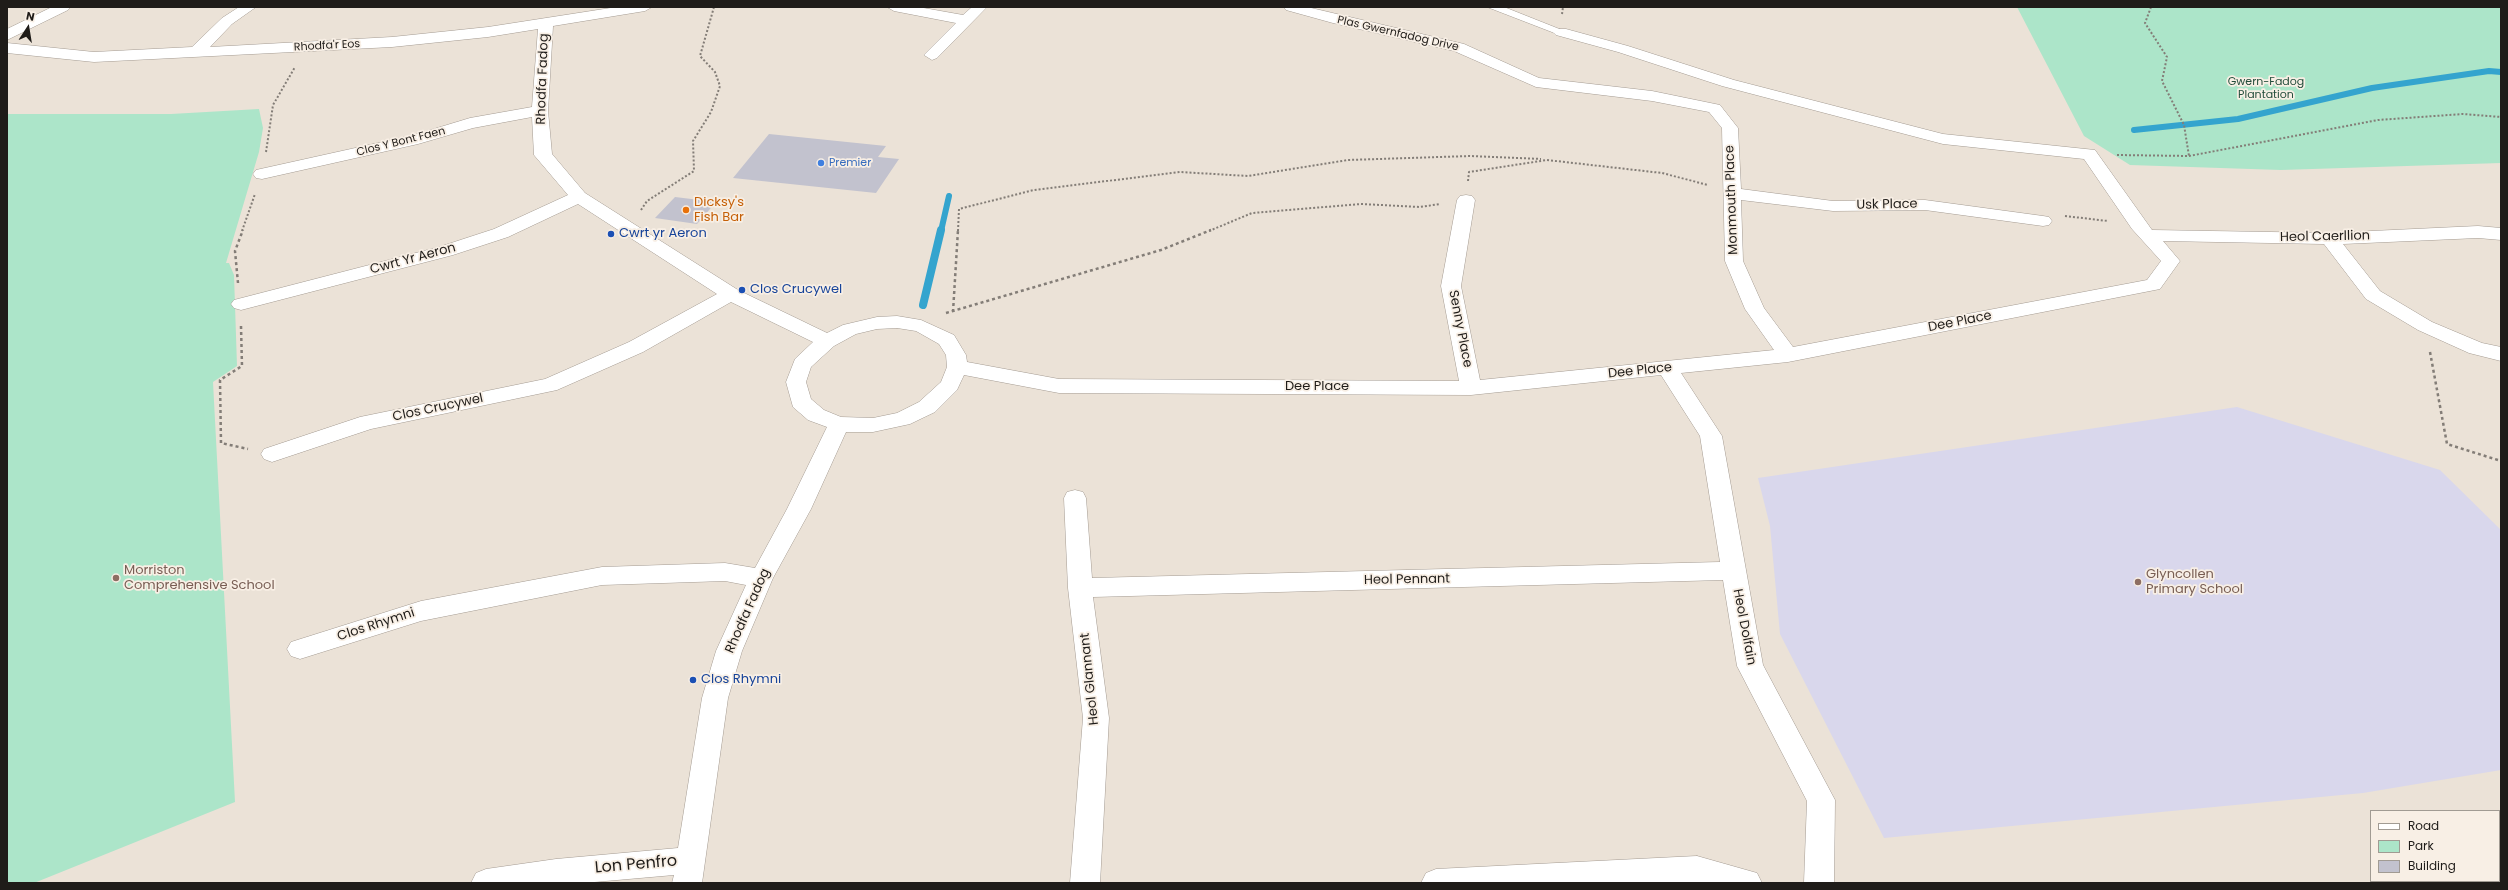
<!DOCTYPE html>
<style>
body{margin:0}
#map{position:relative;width:2508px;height:890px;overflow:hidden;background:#ebe2d7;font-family:Poppins,sans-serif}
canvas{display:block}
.frame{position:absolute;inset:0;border:8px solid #1f1c19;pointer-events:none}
.legend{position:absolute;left:2370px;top:810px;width:130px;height:72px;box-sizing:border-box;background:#f8efe5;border:1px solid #a19b93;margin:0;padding:5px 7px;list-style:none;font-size:12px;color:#1f1c19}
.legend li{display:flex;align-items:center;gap:8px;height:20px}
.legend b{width:20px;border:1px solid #a19b93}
.north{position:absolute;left:8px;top:8px;width:40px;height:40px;-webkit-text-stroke:3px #f8efe5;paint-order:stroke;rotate:12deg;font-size:11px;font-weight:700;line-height:16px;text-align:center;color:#1f1c19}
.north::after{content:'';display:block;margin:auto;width:14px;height:18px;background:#1f1c19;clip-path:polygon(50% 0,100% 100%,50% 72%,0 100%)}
</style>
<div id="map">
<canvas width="2508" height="890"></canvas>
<div class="frame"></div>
<ul class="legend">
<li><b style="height:5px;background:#fff"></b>Road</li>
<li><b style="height:11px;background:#ace5c9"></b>Park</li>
<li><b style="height:11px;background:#c2c2ce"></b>Building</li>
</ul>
<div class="north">N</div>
</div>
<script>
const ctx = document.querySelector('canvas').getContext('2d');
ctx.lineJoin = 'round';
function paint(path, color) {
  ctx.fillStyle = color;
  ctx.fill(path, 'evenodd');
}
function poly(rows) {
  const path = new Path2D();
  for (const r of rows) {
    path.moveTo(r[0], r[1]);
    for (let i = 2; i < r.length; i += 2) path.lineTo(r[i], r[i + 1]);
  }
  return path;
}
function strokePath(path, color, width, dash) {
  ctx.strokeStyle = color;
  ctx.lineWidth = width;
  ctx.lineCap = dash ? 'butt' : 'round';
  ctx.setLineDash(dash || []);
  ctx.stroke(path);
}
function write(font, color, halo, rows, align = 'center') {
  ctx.font = font + ' Poppins,sans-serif';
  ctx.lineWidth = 3.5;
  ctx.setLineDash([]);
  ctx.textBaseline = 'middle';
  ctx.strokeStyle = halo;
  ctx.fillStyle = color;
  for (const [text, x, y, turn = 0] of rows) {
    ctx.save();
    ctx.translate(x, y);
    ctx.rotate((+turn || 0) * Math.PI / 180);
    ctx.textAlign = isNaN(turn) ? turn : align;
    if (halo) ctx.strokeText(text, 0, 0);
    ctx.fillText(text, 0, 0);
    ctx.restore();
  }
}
const education = poly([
 [2237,407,2440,470,2501,530,2501,770,2363,793,1884,838,1780,634,1770,526,1758,478]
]);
const green = poly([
 [2017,7,2501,7,2501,163,2281,170,2130,165,2084,136],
 [259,109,263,128,259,152,226,263,229,263,234,275,237,366,213,382,235,802,34,883,7,883,7,114,171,114]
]);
const streamFar1 = poly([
 [2134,130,2238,119,2372,88,2489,71,2501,72],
 [941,231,949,196]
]);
const stream = poly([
 [923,305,941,230]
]);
const building = poly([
 [769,134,886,146,878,157,899,159,876,193,733,178],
 [675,197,716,202,697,224,655,218]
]);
const pathFar1 = poly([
 [2151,7,2145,23,2167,57,2162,81,2184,125,2189,156],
 [1562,14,1563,7],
 [266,152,273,105,295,67],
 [2117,155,2189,156,2378,120,2463,114,2501,117],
 [1468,181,1469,172,1547,160,1662,173,1708,185],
 [641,210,647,201,694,171,693,141,711,112,720,86,715,72,700,56,714,7],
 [2065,216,2108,221],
 [242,231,255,194],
 [958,231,959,209,1034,190,1180,172,1248,176,1348,160,1470,156,1541,159],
 [1209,231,1252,213,1361,204,1420,207,1440,204]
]);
const path = poly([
 [238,283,235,251,243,230],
 [953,312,958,230],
 [946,313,1161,250,1211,230],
 [241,326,242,366,220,380,221,443,248,449],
 [2430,352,2447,444,2501,461]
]);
const service = poly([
 [1487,7,1504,7,1567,32,1561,35,1557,34,1487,7]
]);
const minor = poly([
 [52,7,70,7,68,10,7,40,7,29,52,7],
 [239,7,256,7,232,24,210,47,392,37,488,27,617,7,652,7,645,11,553,26,548,111,552,154,585,193,738,290,827,333,843,325,877,317,897,316,921,320,954,335,966,355,967,362,1059,379,1459,381,1441,286,1457,200,1460,196,1466,195,1472,196,1475,200,1461,286,1480,380,1774,350,1745,309,1725,261,1722,128,1709,112,1652,101,1536,87,1454,51,1333,23,1286,10,1284,7,1307,7,1464,44,1539,78,1652,91,1720,105,1738,128,1741,189,1833,201,1925,200,2043,216,2049,217,2052,221,2049,225,2043,226,1925,210,1833,211,1741,200,1743,261,1764,308,1793,347,2147,280,2161,261,2132,229,2084,159,1943,144,1722,86,1618,52,1556,35,1553,32,1556,29,1566,29,1628,46,1734,80,1943,134,2095,150,2152,230,2329,233,2478,226,2501,228,2501,240,2478,238,2343,244,2380,291,2432,322,2482,343,2501,347,2501,361,2469,353,2418,330,2366,299,2324,244,2163,241,2180,261,2160,289,1788,362,1681,373,1722,436,1763,665,1835,800,1834,883,1804,883,1807,801,1737,666,1723,580,1093,597,1109,718,1100,883,1070,883,1083,718,1068,588,1064,498,1067,492,1075,490,1083,492,1086,498,1092,578,1720,562,1700,436,1661,375,1471,395,1059,393,964,375,957,390,935,412,910,424,873,432,846,432,811,509,773,578,742,651,728,698,702,883,672,883,674,875,583,883,471,883,476,873,486,869,556,859,678,848,702,698,716,651,746,585,725,581,602,585,421,621,300,659,291,656,287,649,291,642,421,601,602,567,725,563,755,568,787,509,827,427,808,420,793,407,786,382,795,359,813,342,731,302,643,352,557,390,371,429,272,462,264,459,261,454,264,449,360,417,545,379,629,342,717,294,578,204,508,237,453,255,241,310,234,308,231,304,234,300,439,247,494,229,568,195,534,155,532,117,473,128,418,144,262,179,256,178,253,174,256,170,414,135,470,118,532,107,538,29,488,37,392,47,94,62,7,53,7,43,94,52,192,47,222,18,239,7],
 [897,328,916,331,939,344,946,355,947,367,941,382,919,402,897,413,873,418,841,417,824,410,811,399,806,382,811,367,834,346,856,334,877,329,897,328],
 [887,7,918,7,963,15,972,7,987,7,937,58,932,60,924,55,956,23,894,11,887,7],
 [1697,856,1757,873,1762,883,1421,883,1426,873,1436,869,1697,856]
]);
const markers = [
 [821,163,4,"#3f7fe0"],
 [686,210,4,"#e8710a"],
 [611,234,4,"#1a4fb4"],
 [742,290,4,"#1a4fb4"],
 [116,578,4,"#8d6e63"],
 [2138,582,4,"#8d6e63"],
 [693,680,4,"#1a4fb4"]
];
const farStreetnames = [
 ["Plas Gwernfadog Drive",1398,34,13],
 ["Rhodfa'r Eos",327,46,-3],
 ["Clos Y Bont Faen",401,142,-14]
];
const farParknames = [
 ["Gwern-Fadog",2266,82],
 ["Plantation",2266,95]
];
const farShopnames = [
 ["Premier",829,163]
];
const streetNames = [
 ["Rhodfa Fadog",543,79,-88],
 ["Monmouth Place",1732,200,-92],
 ["Usk Place",1887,205,-1],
 ["Heol Caerllion",2325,237,-1],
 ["Cwrt Yr Aeron",413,259,-15],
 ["Dee Place",1960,322,-11],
 ["Senny Place",1460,329,79],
 ["Dee Place",1640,371,-6],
 ["Dee Place",1317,387],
 ["Clos Crucywel",438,408,-12],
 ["Heol Pennant",1407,580,-1],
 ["Rhodfa Fadog",748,611,-66],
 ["Clos Rhymni",376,625,-18],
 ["Heol Dolfain",1744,627,79],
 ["Heol Glannant",1090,679,-96]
];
const foodNames = [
 ["Dicksy's",694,203],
 ["Fish Bar",694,218]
];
const transitNames = [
 ["Cwrt yr Aeron",619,234],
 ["Clos Crucywel",750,290],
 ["Clos Rhymni",701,680]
];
const educationNames = [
 ["Morriston",124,571],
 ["Comprehensive School",124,586],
 ["Glyncollen",2146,575],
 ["Primary School",2146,590]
];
const nearStreetnames = [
 ["Lon Penfro",636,865,-5]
];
paint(education, '#d9d7ec');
paint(green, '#ace5c9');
strokePath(streamFar1, '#34a4ce', 6);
strokePath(stream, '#34a4ce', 8);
paint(building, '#c2c2ce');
strokePath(service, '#a49b92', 1);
strokePath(minor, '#a49b92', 1);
strokePath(pathFar1, '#837d77', 2, [2, 2]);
strokePath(path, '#837d77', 2.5, [3, 3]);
paint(service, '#fff');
paint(minor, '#fff');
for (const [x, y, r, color] of markers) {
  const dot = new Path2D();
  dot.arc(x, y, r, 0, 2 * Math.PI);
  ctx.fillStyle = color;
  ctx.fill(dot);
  strokePath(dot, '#f8efe5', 1.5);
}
write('11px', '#1f1c19', '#f8efe5', farStreetnames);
write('11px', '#224d3b', '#f8efe5', farParknames);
write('11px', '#366cbe', '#f8efe5', farShopnames, 'left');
write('13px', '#1f1c19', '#f8efe5', streetNames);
write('13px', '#c56008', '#f8efe5', foodNames, 'left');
write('13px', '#164399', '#f8efe5', transitNames, 'left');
write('13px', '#785e54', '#f8efe5', educationNames, 'left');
write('16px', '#1f1c19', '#f8efe5', nearStreetnames);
</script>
